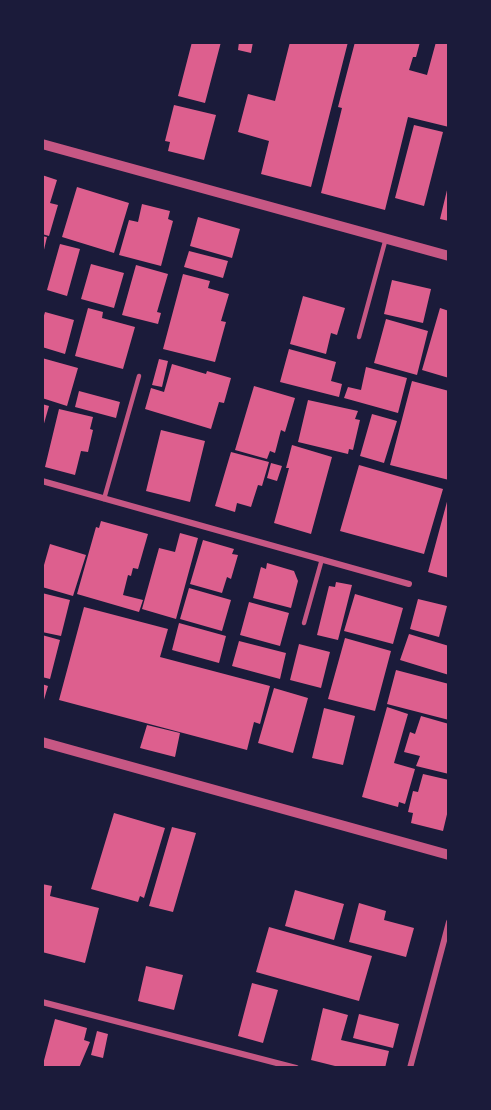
<!DOCTYPE html>
<style>
body{margin:0}
#map{position:relative;width:491px;height:1110px;overflow:hidden;background:#1b1b3a;font-family:Rubik,sans-serif}
canvas{display:block}
.frame{position:absolute;inset:0;border:44px solid #1b1b3a;pointer-events:none}
</style>
<div id="map">
<canvas width="491" height="1110"></canvas>
<div class="frame"></div>
</div>
<script>
const ctx = document.querySelector('canvas').getContext('2d');
ctx.lineJoin = 'round';
function paint(path, color) {
  ctx.fillStyle = color;
  ctx.fill(path, 'evenodd');
}
function poly(rows) {
  const path = new Path2D();
  for (const r of rows) {
    path.moveTo(r[0], r[1]);
    for (let i = 2; i < r.length; i += 2) path.lineTo(r[i], r[i + 1]);
  }
  return path;
}
function strokePath(path, color, width, dash) {
  ctx.strokeStyle = color;
  ctx.lineWidth = width;
  ctx.lineCap = dash ? 'butt' : 'round';
  ctx.setLineDash(dash || []);
  ctx.stroke(path);
}
const building = poly([
 [192,42,221,42,205,103,178,96],
 [239,42,253,42,251,53,238,50],
 [290,42,348,42,311,187,261,174,269,141,238,132,248,94,275,101],
 [355,42,420,42,416,57,413,57,409,70,427,75,436,42,449,42,449,127,408,117,385,210,321,193,342,108,338,107],
 [174,105,216,115,204,160,168,151,170,142,165,141],
 [414,125,443,132,424,206,395,198],
 [42,175,57,180,50,203,58,205,49,236,42,234],
 [448,186,449,186,449,221,440,219],
 [77,187,129,203,114,253,62,237],
 [142,204,170,211,168,219,173,221,161,266,119,255,129,220,138,222],
 [198,217,240,229,232,258,190,246],
 [42,236,47,237,43,254,42,253],
 [60,244,80,249,67,296,47,290],
 [189,251,228,261,223,278,184,267],
 [91,264,124,273,114,308,81,299],
 [136,265,168,274,157,312,161,313,158,324,122,315],
 [183,274,210,281,208,288,229,294,221,321,226,322,215,362,163,349],
 [392,280,431,289,423,323,384,314],
 [303,296,345,308,337,335,331,333,326,354,290,344],
 [88,308,103,312,102,318,135,327,123,369,75,356],
 [440,308,449,311,449,378,422,370],
 [45,312,74,320,65,354,42,347,42,322],
 [386,319,428,331,417,375,374,363],
 [289,349,336,362,331,381,342,384,339,397,280,382],
 [42,358,78,368,67,406,42,398],
 [159,359,168,361,162,387,152,385],
 [172,364,206,374,207,371,231,378,224,403,219,402,211,429,145,409,151,388,164,392],
 [366,367,407,378,398,413,344,398,348,387,361,390],
 [412,381,449,391,449,480,390,465],
 [254,386,295,398,285,432,281,430,275,453,270,451,267,459,235,450],
 [79,391,120,402,116,418,75,407],
 [308,400,358,411,355,419,360,420,353,450,349,449,348,454,298,442],
 [42,404,49,406,43,427,42,427],
 [59,409,93,417,90,429,93,430,88,452,81,451,75,475,45,467],
 [372,414,397,421,384,463,360,456],
 [161,430,205,441,190,502,146,491],
 [292,445,332,457,311,534,274,523,289,468,286,468],
 [231,452,269,462,262,486,258,485,251,507,237,503,235,512,215,506],
 [271,463,282,466,277,481,267,478],
 [359,465,443,489,424,554,340,531],
 [448,498,449,498,449,578,428,572],
 [101,521,148,534,138,569,133,568,131,576,128,575,123,595,143,600,139,612,77,594,96,527,99,528],
 [180,533,198,538,176,619,142,609,159,548,175,552],
 [203,540,234,549,232,554,238,555,231,579,227,577,222,593,190,584],
 [50,544,86,555,73,596,42,587,42,572],
 [267,563,294,571,298,581,291,608,253,598,261,567,266,569],
 [336,582,352,585,338,640,317,635,329,586,335,587],
 [189,588,231,600,222,631,180,619],
 [42,593,70,600,61,636,42,632],
 [355,594,403,608,393,644,344,631],
 [418,599,447,606,439,637,410,629],
 [249,602,289,613,280,646,240,635],
 [84,607,168,629,160,657,270,686,260,724,254,722,247,750,59,700],
 [179,623,226,636,219,663,172,650],
 [409,634,449,646,449,675,400,660],
 [42,635,60,640,50,679,42,677],
 [345,638,391,651,375,711,328,699],
 [239,641,286,653,280,679,232,666],
 [299,644,330,652,321,688,290,680],
 [396,670,449,684,449,720,387,704],
 [42,684,48,686,43,703,42,702],
 [274,688,308,698,293,753,258,743],
 [387,707,408,714,394,763,415,769,405,804,399,802,398,807,362,797],
 [324,708,355,716,343,765,312,758],
 [421,716,449,724,449,774,416,766,420,756,404,752,410,732,415,734],
 [147,725,180,733,175,757,140,748],
 [423,774,449,780,449,806,443,831,411,823,413,813,408,812,413,791,418,792],
 [114,813,165,828,144,898,140,896,138,902,91,889],
 [172,827,196,833,173,912,149,906],
 [42,884,52,886,50,896,99,908,85,963,42,952],
 [295,890,344,904,334,940,285,926],
 [359,903,386,911,384,920,414,928,406,957,349,942],
 [269,927,372,956,359,1001,256,972],
 [146,966,183,975,174,1010,138,1001],
 [252,983,278,990,263,1043,238,1036],
 [323,1008,348,1015,341,1040,389,1051,385,1068,343,1068,311,1060],
 [359,1014,399,1024,393,1048,353,1038],
 [55,1019,87,1028,84,1040,90,1042,79,1068,42,1068],
 [97,1031,108,1034,103,1058,91,1055]
]);
const service = poly([
 [359,337,386,238],
 [104,499,139,376],
 [304,623,322,559]
]);
const minor = poly([
 [42,481,409,584],
 [42,1002,296,1068],
 [410,1068,449,922]
]);
const tertiary = poly([
 [42,144,449,256],
 [42,742,449,855]
]);
paint(building, '#dd5f8e');
strokePath(service, '#c65784', 4.5);
strokePath(minor, '#c65784', 6);
strokePath(tertiary, '#c65784', 10);
</script>
